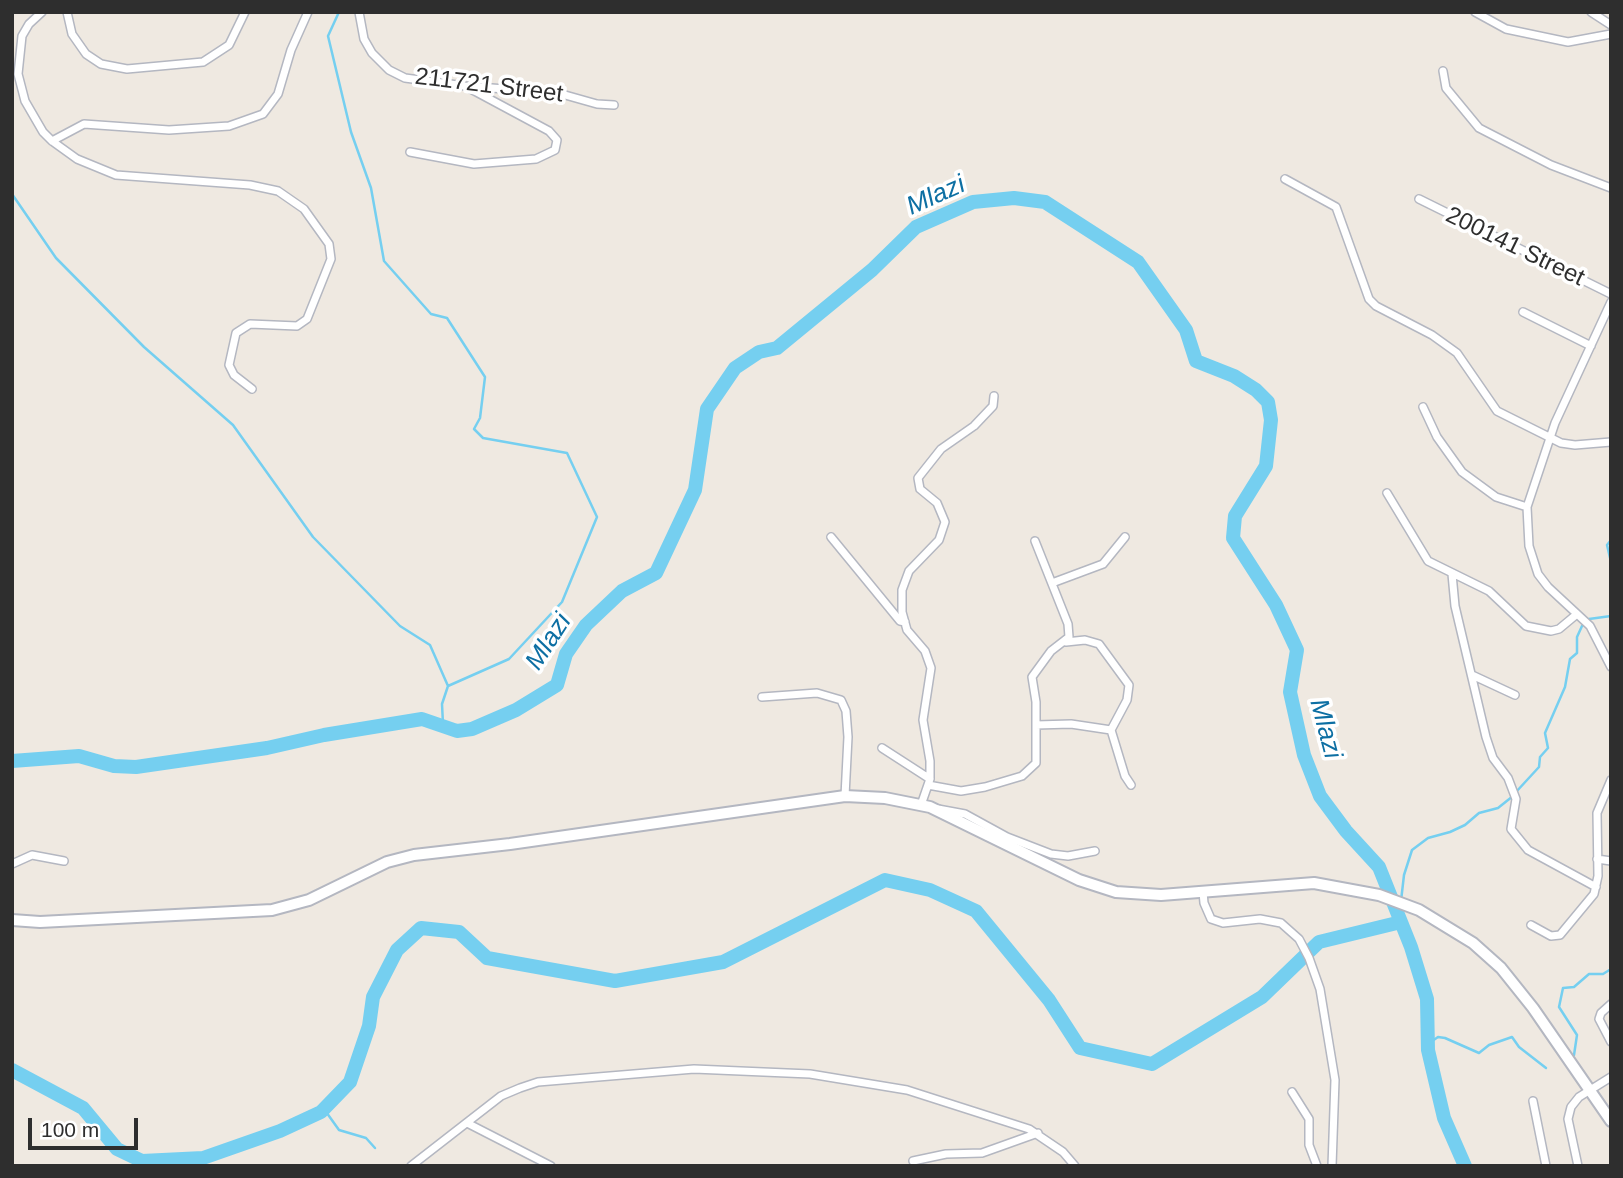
<!DOCTYPE html>
<style>
body{margin:0}
#map{position:relative;width:1623px;height:1178px;overflow:hidden;background:#efe9e1;font-family:Arial,sans-serif}
canvas{display:block}
.frame{position:absolute;inset:0;border:14px solid #2e2e2e;pointer-events:none}
.scale{position:absolute;left:28px;top:1118px;width:110px;height:32px;box-sizing:border-box;border:4px solid #2e2e2e;border-top:0;padding-left:9px;font-size:21px;line-height:24px;white-space:nowrap;color:#2e2e2e;-webkit-text-stroke:5px #fff;paint-order:stroke}
</style>
<div id="map">
<canvas width="1623" height="1178"></canvas>
<div class="frame"></div>
<div class="scale">100 m</div>
</div>
<script>
const ctx = document.querySelector('canvas').getContext('2d');
ctx.lineJoin = 'round';
function poly(rows) {
  const path = new Path2D();
  for (const r of rows) {
    path.moveTo(r[0], r[1]);
    for (let i = 2; i < r.length; i += 2) path.lineTo(r[i], r[i + 1]);
  }
  return path;
}
function strokePath(path, color, width, dash) {
  ctx.strokeStyle = color;
  ctx.lineWidth = width;
  ctx.lineCap = dash ? 'butt' : 'round';
  ctx.setLineDash(dash || []);
  ctx.stroke(path);
}
function write(font, color, halo, rows, align = 'center') {
  ctx.font = font + ' Arial,sans-serif';
  ctx.lineWidth = 7;
  ctx.setLineDash([]);
  ctx.textBaseline = 'middle';
  ctx.strokeStyle = halo;
  ctx.fillStyle = color;
  for (const [text, x, y, turn = 0] of rows) {
    ctx.save();
    ctx.translate(x, y);
    ctx.rotate((+turn || 0) * Math.PI / 180);
    ctx.textAlign = isNaN(turn) ? turn : align;
    if (halo) ctx.strokeText(text, 0, 0);
    ctx.fillText(text, 0, 0);
    ctx.restore();
  }
}
const stream = poly([
 [339,12,328,36,351,132,371,188,384,261,431,314,447,318,485,377,480,418,474,429,483,438,567,453,597,517,562,602,509,659,448,686],
 [12,194,56,258,144,347,233,425,313,537,400,626,430,645,448,686,442,704,443,724],
 [1611,540,1607,545,1611,562],
 [1516,792,1539,767,1540,757,1548,748,1545,733,1565,687,1570,659,1577,653,1577,637,1582,626,1589,619,1611,616],
 [1401,901,1404,875,1412,850,1428,838,1450,832,1465,825,1479,813,1498,808,1513,796],
 [1399,918,1400,907],
 [1428,1044,1438,1037,1445,1038,1479,1053,1489,1045,1512,1037,1519,1047,1546,1068],
 [1574,1055,1577,1035,1559,1007,1563,988,1574,987,1589,974,1603,974,1611,969],
 [324,1109,339,1130,366,1138,375,1148],
 [174,1160,174,1166]
]);
const river = poly([
 [12,761,79,756,114,766,136,767,267,748,324,735,422,719,457,731,472,729,516,710,557,685,566,654,586,625,622,591,656,573,695,490,707,409,735,368,759,352,777,348,872,270,916,227,973,202,1014,198,1045,202,1138,262,1186,330,1196,361,1234,376,1256,390,1268,402,1271,420,1266,466,1235,516,1233,538,1276,605,1297,650,1290,692,1304,755,1320,796,1346,831,1379,867,1411,947,1427,999,1428,1050,1444,1118,1465,1166],
 [12,1070,83,1108,117,1149,142,1161,203,1158,280,1131,321,1112,350,1082,369,1026,373,997,397,950,421,928,459,932,487,958,615,981,723,962,885,880,930,890,976,911,1049,1000,1080,1048,1152,1064,1262,997,1319,942,1401,922]
]);
const street = poly([
 [42,12,29,24,22,36,18,74,25,101,43,132,52,141,77,159,116,175,250,185,278,191,304,209,329,244,331,259,307,319,297,326,250,324,236,333,229,365,234,375,252,389],
 [67,12,72,34,86,54,101,64,127,69,203,62,229,45,245,12],
 [359,12,364,39,372,53,389,70,405,78,465,86,558,93,597,104,614,105],
 [1475,12,1506,29,1568,42,1611,34],
 [1591,12,1611,25],
 [1443,71,1446,88,1479,128,1551,165,1611,188],
 [52,141,84,124,169,130,229,126,263,114,278,94,291,50,308,12],
 [410,152,474,164,536,159,555,150,557,140,549,131,469,88],
 [1285,179,1336,207,1369,299,1376,306,1432,335,1457,353,1497,411,1561,443,1575,445,1611,442],
 [1419,199,1611,294],
 [1611,302,1555,423,1527,507,1529,546,1538,574,1548,587,1590,626,1611,667],
 [1523,312,1591,346],
 [1423,407,1437,437,1462,472,1496,497,1527,507],
 [1387,493,1428,561,1489,591,1526,626,1551,631,1559,629,1577,614],
 [831,537,900,621,905,622],
 [1452,574,1455,606,1486,737,1493,758,1508,778,1516,799,1511,829,1528,850,1596,887],
 [1052,583,1103,564,1125,537],
 [1066,642,1085,640,1099,644,1129,685,1127,700,1111,730,1125,776,1131,785],
 [1472,675,1515,695],
 [762,697,817,693,841,700,846,711,848,737,845,796],
 [1036,725,1071,724,1111,730],
 [882,748,930,779],
 [928,785,961,791,985,787,1022,776,1036,763,1036,702,1032,677,1051,651,1069,637,1068,624,1035,541],
 [921,805,930,779,930,761,923,720,931,668,925,651,907,630,902,612,902,590,909,571,939,540,945,522,937,503,920,489,918,478,941,449,974,426,993,406,994,396],
 [938,809,965,814,1007,837,1051,854,1068,856,1095,851],
 [1597,859,1611,861],
 [12,864,32,855,64,861],
 [1203,892,1204,903,1211,919,1223,923,1260,919,1281,923,1299,939,1309,958,1320,989,1335,1080,1332,1166],
 [1531,925,1551,936,1560,935,1594,894,1598,876,1597,813,1611,780],
 [1611,1004,1601,1013,1599,1019,1611,1042],
 [1292,1092,1309,1119,1309,1145,1317,1166],
 [1533,1101,1546,1166],
 [469,1124,551,1166],
 [913,1161,946,1154,982,1153,1038,1133],
 [411,1166,501,1096,520,1088,538,1082,694,1069,810,1074,907,1090,1029,1129,1063,1152,1075,1166],
 [1578,1166,1568,1119,1571,1107,1579,1097,1611,1077]
]);
const secondary = poly([
 [12,920,40,922,272,910,309,900,387,862,414,855,510,844,845,796,885,798,930,807,1079,880,1116,892,1161,895,1314,883,1379,895,1419,910,1473,943,1501,968,1533,1008,1611,1121]
]);
const streetNames = [
 ["211721 Street",489,86,7],
 ["200141 Street",1515,247,26]
];
const waterNames = [
 ["Mlazi",936,196,-24],
 ["Mlazi",549,642,-57],
 ["Mlazi",1325,729,75]
];
strokePath(stream, '#75cff0', 2.5);
strokePath(river, '#75cff0', 14);
strokePath(street, '#b4b7c1', 10);
strokePath(secondary, '#b4b7c1', 14);
strokePath(street, '#fff', 7);
strokePath(secondary, '#fff', 10);
write('24px', '#2e2e2e', '#fff', streetNames);
write('italic 26px', '#0d6fa3', '#fff', waterNames);
</script>
